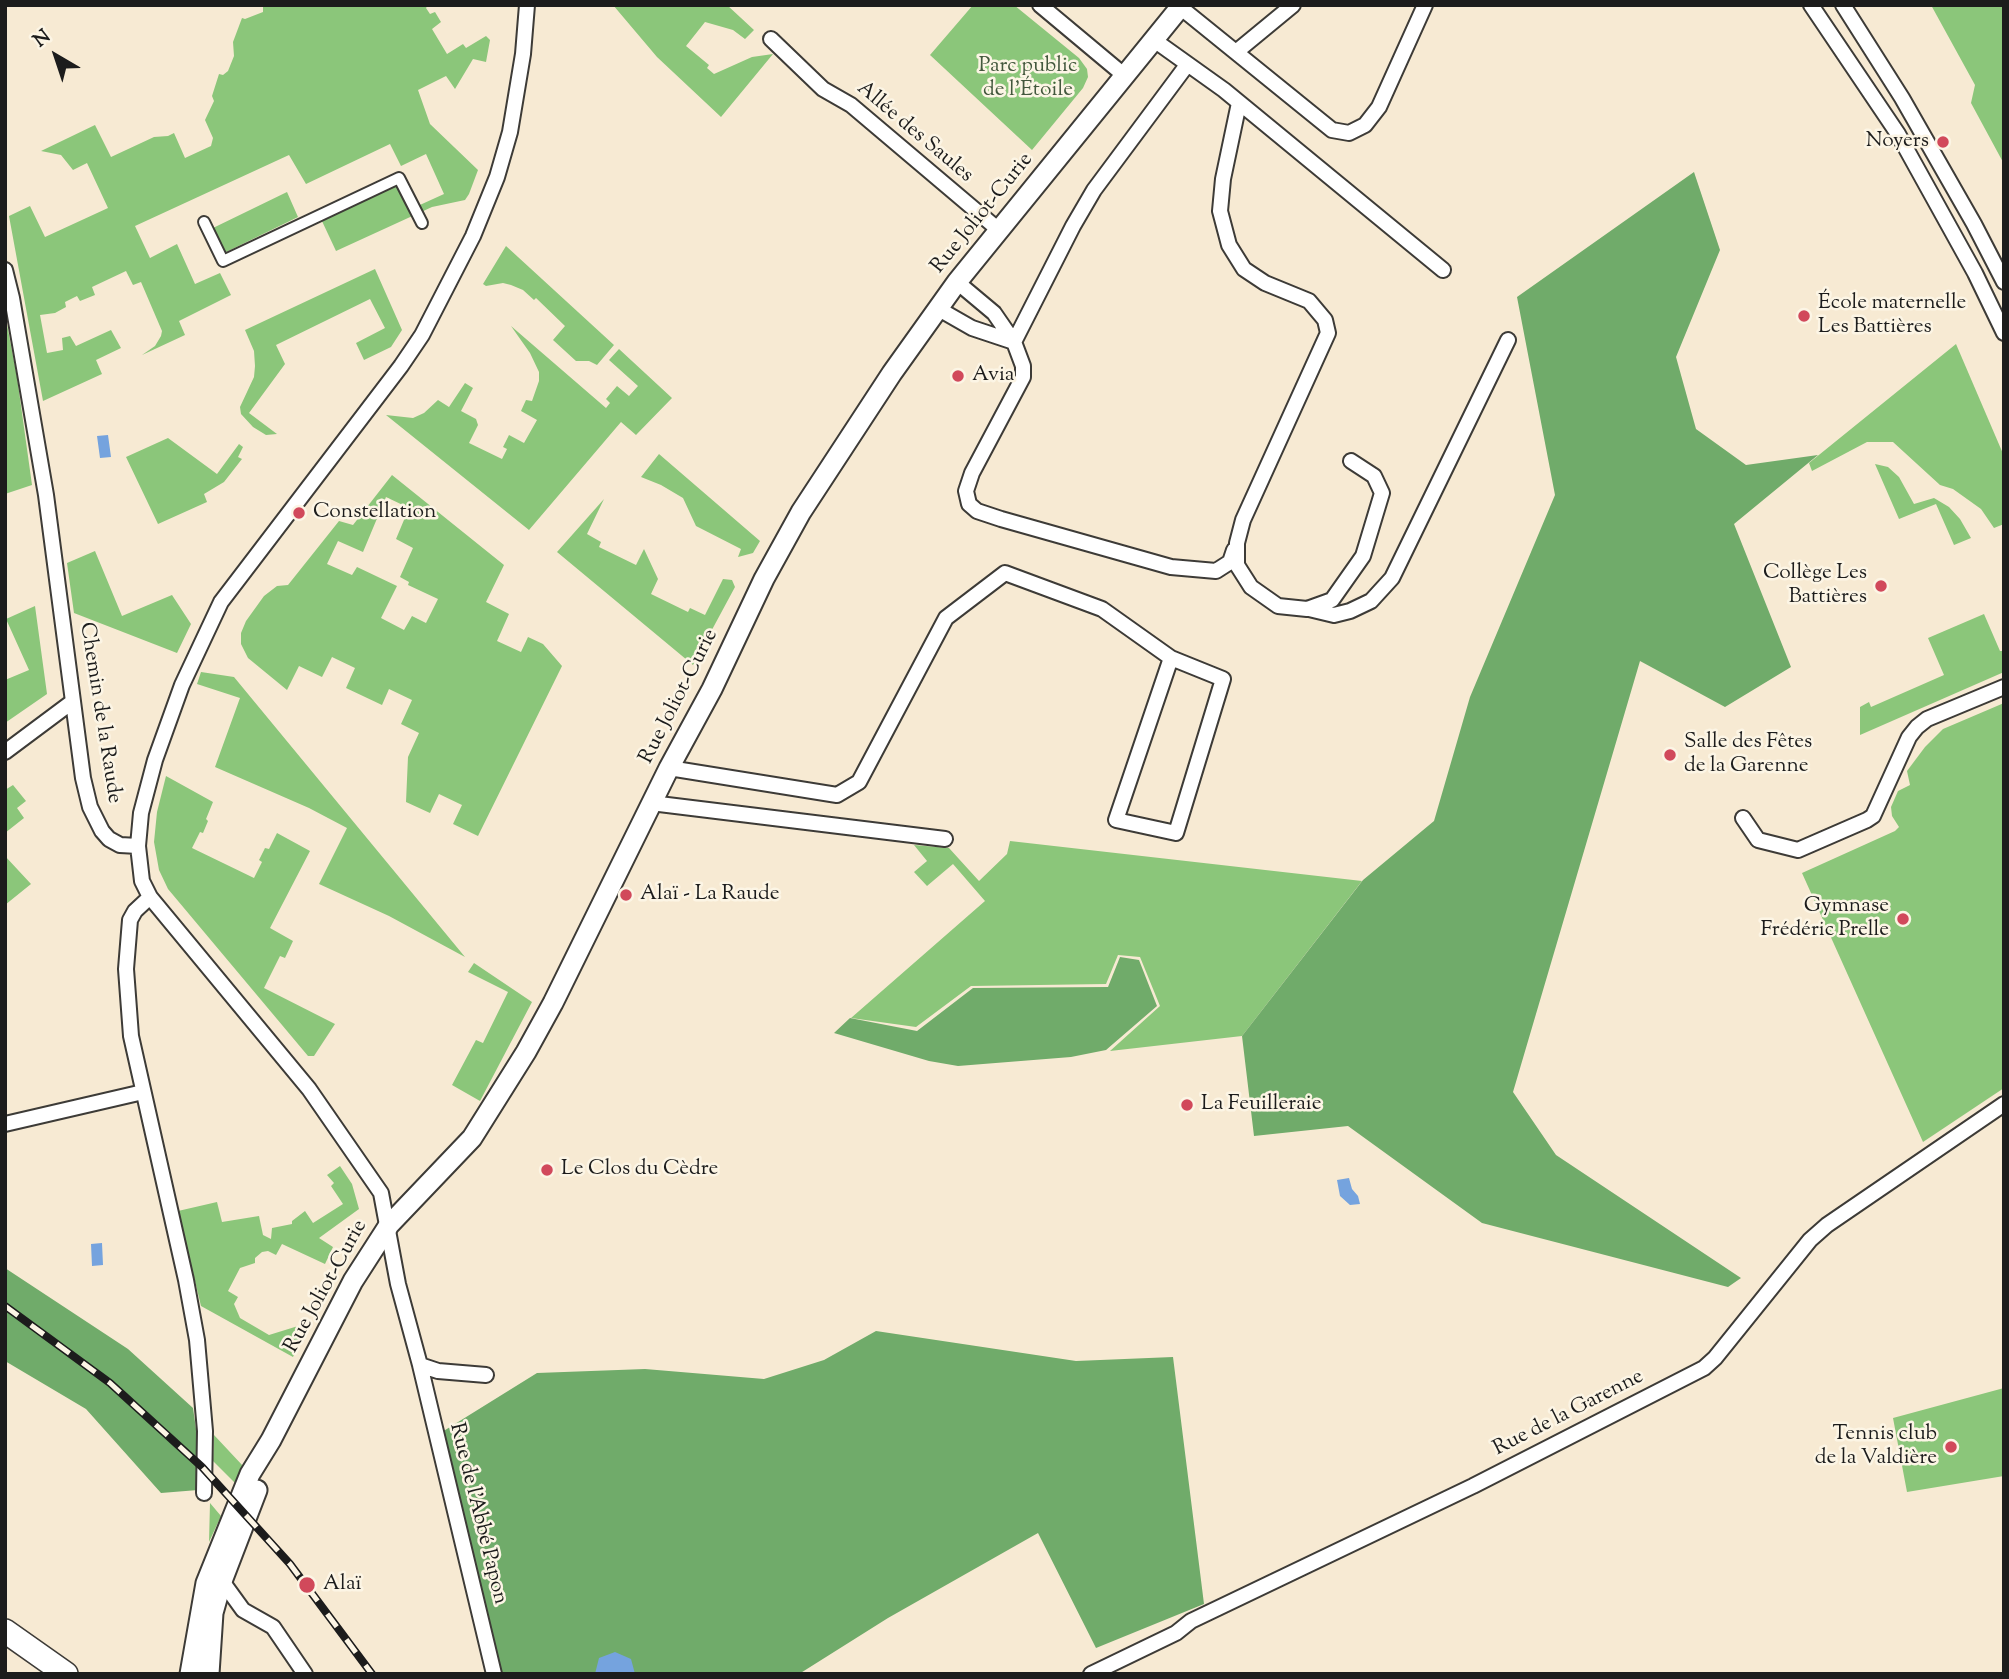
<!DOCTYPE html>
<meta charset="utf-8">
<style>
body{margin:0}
#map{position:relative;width:2009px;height:1679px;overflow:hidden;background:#f7ead3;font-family:"Sorts Mill Goudy",serif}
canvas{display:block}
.frame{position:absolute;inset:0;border:7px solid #1c1c1c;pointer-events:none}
.north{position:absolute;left:21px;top:21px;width:70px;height:70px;-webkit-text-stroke:5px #fcf5e5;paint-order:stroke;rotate:321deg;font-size:19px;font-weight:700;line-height:28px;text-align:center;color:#1c1c1c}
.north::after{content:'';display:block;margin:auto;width:24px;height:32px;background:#1c1c1c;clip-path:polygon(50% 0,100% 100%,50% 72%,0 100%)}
</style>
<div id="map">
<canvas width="2009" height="1679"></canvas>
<div class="frame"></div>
<div class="north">N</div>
</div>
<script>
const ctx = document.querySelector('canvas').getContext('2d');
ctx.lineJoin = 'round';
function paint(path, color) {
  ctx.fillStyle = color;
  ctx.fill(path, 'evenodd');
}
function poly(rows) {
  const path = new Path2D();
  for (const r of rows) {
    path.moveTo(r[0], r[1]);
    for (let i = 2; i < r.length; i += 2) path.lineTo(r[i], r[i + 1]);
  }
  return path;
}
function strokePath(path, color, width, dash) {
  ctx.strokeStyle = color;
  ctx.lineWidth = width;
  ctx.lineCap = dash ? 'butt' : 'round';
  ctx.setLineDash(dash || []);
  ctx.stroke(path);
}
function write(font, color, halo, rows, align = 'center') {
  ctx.font = font + ' "Sorts Mill Goudy",serif';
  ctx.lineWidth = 5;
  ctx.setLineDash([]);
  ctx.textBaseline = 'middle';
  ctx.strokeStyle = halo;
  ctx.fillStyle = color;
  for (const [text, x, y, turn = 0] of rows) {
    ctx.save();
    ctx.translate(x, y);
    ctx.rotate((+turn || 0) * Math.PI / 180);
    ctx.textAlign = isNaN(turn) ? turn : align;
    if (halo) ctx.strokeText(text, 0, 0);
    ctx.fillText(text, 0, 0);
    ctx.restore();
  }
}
const green = poly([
 [263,5,428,5,426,8,430,14,435,12,441,22,432,29,447,54,463,44,466,48,486,36,490,40,486,62,473,59,455,89,446,76,418,90,430,124,478,170,469,194,465,200,432,207,336,251,321,219,397,182,411,209,444,194,426,154,401,166,390,144,306,184,289,155,135,226,150,258,177,244,195,284,220,273,231,295,179,321,185,335,142,355,155,346,161,336,162,331,141,282,133,285,126,271,92,287,95,295,80,301,77,296,65,302,66,307,55,313,40,315,47,353,63,350,62,338,70,336,76,346,111,330,121,348,96,360,102,374,43,401,9,216,30,206,45,237,108,208,87,163,73,170,61,155,41,151,95,125,111,157,154,137,168,136,174,133,185,158,211,146,213,138,205,120,214,101,212,96,219,74,223,75,228,71,234,56,233,42,242,18,245,19,263,12],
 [613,5,727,5,754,30,745,39,733,30,705,22,686,46,709,65,707,68,714,74,752,57,773,54,721,117,657,57],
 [973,5,1014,5,1079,58,1087,69,1088,77,1083,88,1032,150,930,55],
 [1931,5,2004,5,2004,164,1971,103,1975,85],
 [287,192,298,217,224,253,213,228],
 [506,246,614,345,597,365,589,361,576,361,553,340,565,326,536,298,534,300,523,290,511,285,503,283,486,286,483,284],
 [375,269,402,330,391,347,364,360,356,343,385,328,370,299,276,345,285,364,249,413,277,434,266,435,253,427,241,414,240,407,254,377,255,366,254,351,245,330],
 [5,314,17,377,32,485,5,494],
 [511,326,606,408,610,403,606,399,617,386,629,396,638,386,609,360,619,349,672,398,636,435,621,422,529,530,386,415,413,418,424,413,438,400,449,407,465,383,473,388,461,411,476,419,478,425,469,443,502,459,507,449,503,447,509,435,524,443,537,420,521,411,526,400,532,401,539,381,539,372,530,353],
 [1956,344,2004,456,2004,524,1994,528,1981,509,1953,489,1940,485,1893,442,1867,442,1812,471,1809,463],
 [168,438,217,474,239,444,243,447,238,457,242,459,224,482,204,494,207,502,158,524,126,457],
 [659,454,760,541,753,553,738,557,741,549,696,526,683,498,661,485,641,477],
 [1875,464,1888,467,1899,477,1914,504,1934,498,1949,507,1960,519,1971,538,1954,545,1936,504,1899,519],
 [392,475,504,565,486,602,509,614,497,641,521,652,528,637,543,644,562,666,478,836,453,824,462,805,439,794,430,813,406,802,408,757,419,733,401,724,412,700,389,689,382,705,346,688,355,668,332,657,322,677,299,666,287,690,248,658,241,644,241,633,246,621,264,596,277,586,288,585,339,521,353,525],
 [386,497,409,508,396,539,413,548,400,577,409,582,408,585,438,599,426,623,412,616,404,630,381,618,397,586,357,567,352,575,327,564,338,541,363,552],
 [604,499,587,534,601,542,599,547,636,565,644,549,658,579,651,594,688,612,690,608,705,615,723,579,732,580,735,587,693,665,557,552],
 [95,551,122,616,172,595,191,624,177,653,74,613,67,563],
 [35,606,47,694,5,723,5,680,29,670,6,619],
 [1984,614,2000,651,2004,651,2004,672,1860,735,1860,707,1869,702,1871,707,1944,675,1928,638],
 [201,672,234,677,465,957,389,916,319,884,347,828,309,808,215,767,240,698,197,684],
 [2004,703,2004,1088,1923,1142,1802,873,1895,831,1899,827,1892,816,1891,807,1898,791,1910,785,1907,771,1925,747,1943,729],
 [166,776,213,802,206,819,208,821,203,833,200,832,192,848,254,878,262,862,259,860,265,848,269,849,277,833,310,851,270,928,293,941,285,958,280,956,264,988,335,1024,314,1056,308,1056,168,889,159,870,154,842,157,812],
 [13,785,26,801,17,808,24,818,5,833,5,790],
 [1010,841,1362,881,1242,1036,1110,1051,1160,1006,1140,957,1118,955,1106,984,971,986,916,1027,851,1018,985,901,953,864,927,886,914,872,927,861,914,845,949,848,979,881,1007,854],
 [5,856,31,884,5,905],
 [474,963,532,1002,480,1101,452,1085,476,1040,483,1043,508,992,468,972],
 [340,1166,352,1184,359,1209,319,1238,333,1247,325,1264,282,1244,276,1255,268,1251,262,1252,255,1258,255,1263,240,1268,228,1291,238,1297,234,1304,240,1318,269,1335,311,1322,293,1357,201,1306,178,1211,217,1202,222,1222,259,1216,263,1235,271,1239,272,1228,292,1224,292,1221,305,1211,313,1223,343,1204,331,1186,334,1183,327,1175],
 [2004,1388,2004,1476,1907,1492,1893,1418],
 [214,1435,243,1466,236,1484,213,1461],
 [210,1503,221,1516,209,1542]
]);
const forest = poly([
 [1694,172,1720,250,1676,357,1696,429,1746,465,1818,455,1734,524,1791,667,1725,707,1640,661,1513,1092,1556,1155,1741,1278,1728,1287,1482,1223,1348,1126,1254,1136,1242,1036,1363,880,1434,821,1470,697,1555,495,1517,297],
 [1120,957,1139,960,1157,1006,1106,1050,1071,1057,958,1066,929,1061,834,1033,850,1018,917,1031,973,988,1108,987],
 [5,1268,128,1349,193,1408,198,1443,198,1490,161,1493,86,1409,5,1361],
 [876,1331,1076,1361,1173,1357,1204,1604,1096,1648,1038,1533,888,1618,799,1674,502,1674,442,1432,537,1373,645,1369,764,1379,824,1360]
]);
const water = poly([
 [108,435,111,457,100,458,97,436],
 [1349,1178,1352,1189,1358,1196,1360,1204,1350,1205,1340,1196,1337,1180],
 [102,1243,103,1265,92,1266,91,1244],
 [615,1652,631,1659,635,1674,595,1674,599,1658]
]);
const pedestrian = poly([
 [204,222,223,261,399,178,422,223]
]);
const minor = poly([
 [1040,5,1125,76],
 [1811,5,1898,134,1975,273,2004,333],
 [1843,5,1902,98,1974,224,2004,282],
 [1180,7,1332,130,1349,133,1365,125,1379,107,1425,5],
 [771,39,823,89,851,105,1000,231],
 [1154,40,1224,90,1443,270],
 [1236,52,1293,5],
 [1239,103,1223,179,1220,211,1229,245,1244,269,1265,283,1309,301,1325,320,1328,333,1243,520,1237,543,1237,565,1251,587,1278,606,1307,609,1332,600,1363,556,1382,493,1374,476,1351,461],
 [5,270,12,298,46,495,83,778,90,807,102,831,109,839,120,845,138,846],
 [957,282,994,313,1014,342,1023,366,1023,377,972,473,966,491,969,504,977,511,1001,519,1171,567,1216,571,1230,562,1234,550],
 [937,308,972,328,1014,342],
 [1014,342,1073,226,1094,190,1187,65],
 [1309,609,1334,615,1350,611,1371,601,1392,578,1508,340],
 [5,752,72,702],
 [669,768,837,795,859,782,946,618,1005,573,1102,609,1171,658,1223,679,1176,833,1116,820,1171,658],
 [651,803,945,839],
 [1743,818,1758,840,1798,850,1867,820,1873,816,1909,737,1917,727,1927,719,2004,687],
 [150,897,135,911,130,920,126,969,131,1036,186,1280,197,1340,205,1431,204,1493],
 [5,1124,143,1092],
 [420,1365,438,1371,486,1375],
 [222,1581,243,1610,273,1627,305,1674],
 [494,1674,420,1365,398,1284,381,1193,309,1089,150,897,142,881,138,846,141,813,155,760,182,685,221,602,401,366,422,335,473,236,497,177,510,132,523,54,527,5],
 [1091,1674,1176,1633,1191,1621,1473,1486,1704,1368,1715,1358,1810,1240,1827,1225,2004,1104]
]);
const secondary = poly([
 [190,1674,206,1583,250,1474,271,1440,353,1281,389,1225,472,1138,526,1052,553,1003,669,768,712,689,764,579,801,512,892,373,957,282,1182,5],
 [209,1674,213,1613,222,1581,257,1490]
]);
const primary = poly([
 [5,1631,66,1674]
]);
const rail = poly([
 [5,1306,110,1383,202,1467,290,1564,372,1674]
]);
const markers = [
 [1943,142,7,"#d1495b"],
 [1804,316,7,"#d1495b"],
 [958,376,7,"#d1495b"],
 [299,513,7,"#d1495b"],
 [1881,586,7,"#d1495b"],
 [1670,755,7,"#d1495b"],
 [626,895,7,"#d1495b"],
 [1903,919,7,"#d1495b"],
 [1187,1105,7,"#d1495b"],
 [547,1170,7,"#d1495b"],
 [1951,1447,7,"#d1495b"],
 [307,1585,9,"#d1495b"]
];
const parkNames = [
 ["Parc public",1028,67],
 ["de l'Étoile",1028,91]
];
const streetNames = [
 ["Allée des Saules",914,133,40],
 ["Rue Joliot-Curie",983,214,-51],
 ["Rue Joliot-Curie",680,697,-63],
 ["Chemin de la Raude",99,713,81],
 ["Rue Joliot-Curie",327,1287,-61],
 ["Rue de la Garenne",1569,1414,-27],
 ["Rue de l'Abbé Papon",477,1514,76]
];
const poiNames = [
 ["Noyers",1929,142,"right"],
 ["École maternelle",1818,304],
 ["Les Battières",1818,328],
 ["Avia",972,376],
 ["Constellation",313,513],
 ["Collège Les",1867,574,"right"],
 ["Battières",1867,598,"right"],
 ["Salle des Fêtes",1684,743],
 ["de la Garenne",1684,767],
 ["Alaï - La Raude",640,895],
 ["Gymnase",1889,907,"right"],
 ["Frédéric Prelle",1889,931,"right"],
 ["La Feuilleraie",1201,1105],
 ["Le Clos du Cèdre",561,1170],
 ["Tennis club",1937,1435,"right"],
 ["de la Valdière",1937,1459,"right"],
 ["Alaï",323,1585]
];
paint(green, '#8bc67a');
paint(forest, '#70ab6a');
paint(water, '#75a3de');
strokePath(pedestrian, '#3d3b37', 14);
strokePath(minor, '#3d3b37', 18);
strokePath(secondary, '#3d3b37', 23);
strokePath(primary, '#3d3b37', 26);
strokePath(pedestrian, '#fff', 10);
strokePath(minor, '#fff', 14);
strokePath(secondary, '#fff', 19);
strokePath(primary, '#fff', 23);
strokePath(rail, '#1c1c1c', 8);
strokePath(rail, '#fcf5e5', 5, [16]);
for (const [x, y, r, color] of markers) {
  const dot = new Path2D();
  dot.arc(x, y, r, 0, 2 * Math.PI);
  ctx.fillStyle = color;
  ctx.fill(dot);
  strokePath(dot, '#fcf5e5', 2.5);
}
write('21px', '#43583d', '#fcf5e5', parkNames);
write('21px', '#1c1c1c', '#fcf5e5', streetNames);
write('21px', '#1c1c1c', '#fcf5e5', poiNames, 'left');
</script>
